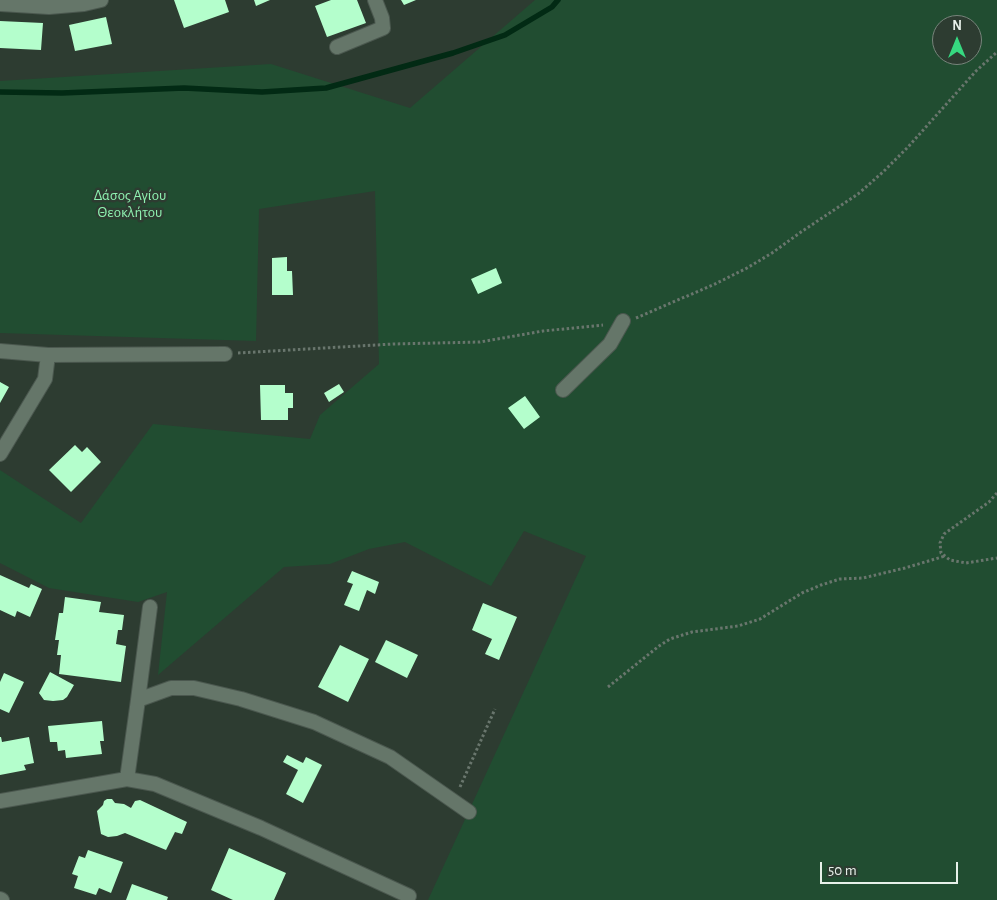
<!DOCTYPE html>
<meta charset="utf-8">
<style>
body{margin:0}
#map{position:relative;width:997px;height:900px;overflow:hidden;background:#2d3c31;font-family:"Alegreya Sans",sans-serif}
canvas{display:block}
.north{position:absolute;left:932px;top:15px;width:50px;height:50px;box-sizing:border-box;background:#2d3c31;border:1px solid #77847b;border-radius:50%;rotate:0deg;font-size:14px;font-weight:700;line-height:20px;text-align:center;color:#e7f0e9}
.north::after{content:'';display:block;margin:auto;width:18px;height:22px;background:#36d880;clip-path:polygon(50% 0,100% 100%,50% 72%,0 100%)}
.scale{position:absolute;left:820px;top:862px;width:138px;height:22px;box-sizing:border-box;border:2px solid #e7f0e9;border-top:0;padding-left:6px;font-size:15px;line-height:18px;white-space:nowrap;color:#e7f0e9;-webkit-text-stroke:4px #2d3c31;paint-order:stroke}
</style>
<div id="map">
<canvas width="997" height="900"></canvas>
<div class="north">N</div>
<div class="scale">50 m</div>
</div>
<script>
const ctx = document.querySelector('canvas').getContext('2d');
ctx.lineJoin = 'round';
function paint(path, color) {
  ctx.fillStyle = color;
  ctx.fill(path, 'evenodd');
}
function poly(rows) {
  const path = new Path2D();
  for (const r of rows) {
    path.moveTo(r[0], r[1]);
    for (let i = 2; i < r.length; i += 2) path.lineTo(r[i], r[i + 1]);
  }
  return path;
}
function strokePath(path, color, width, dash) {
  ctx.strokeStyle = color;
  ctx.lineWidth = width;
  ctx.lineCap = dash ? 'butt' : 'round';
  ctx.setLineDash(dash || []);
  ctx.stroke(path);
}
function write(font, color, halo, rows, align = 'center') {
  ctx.font = font + ' "Alegreya Sans",sans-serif';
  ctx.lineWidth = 5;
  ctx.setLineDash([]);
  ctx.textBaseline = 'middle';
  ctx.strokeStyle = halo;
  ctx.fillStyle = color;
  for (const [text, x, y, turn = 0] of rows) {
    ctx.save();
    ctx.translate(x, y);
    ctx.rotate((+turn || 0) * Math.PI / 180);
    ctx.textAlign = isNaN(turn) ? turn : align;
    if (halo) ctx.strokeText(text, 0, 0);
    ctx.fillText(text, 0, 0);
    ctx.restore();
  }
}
const green = poly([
 [535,0,997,0,997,900,428,900,586,556,524,531,491,586,405,542,369,549,330,564,284,567,158,675,167,592,138,602,49,588,0,563,0,470,81,523,153,424,310,439,320,415,379,364,375,191,259,209,256,341,0,333,0,81,271,64,410,108],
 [942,25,972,25,972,55,942,55]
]);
const stream = poly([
 [0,92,62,93,184,88,262,92,326,88,453,53,505,35,552,7,558,0]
]);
const building = poly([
 [174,0,225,0,229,12,184,28],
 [254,0,270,0,256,6],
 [331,0,357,0,366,23,327,37,315,6],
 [401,0,416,0,404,5],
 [106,17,112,44,75,51,69,25],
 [0,21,43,23,41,50,0,48],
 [287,257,287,271,292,271,293,295,272,295,272,258],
 [496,268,502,283,478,294,471,279],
 [0,382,9,387,0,403],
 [339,384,344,392,329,402,324,393],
 [260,385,285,385,285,393,293,393,293,408,288,408,288,420,261,420],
 [525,396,540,417,524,429,508,408],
 [75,445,82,452,87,447,101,462,71,492,49,470],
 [352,571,379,582,375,594,367,590,359,611,344,605,353,584,347,582],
 [0,575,29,588,31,584,42,589,30,617,17,611,15,617,0,610],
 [65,597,101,602,99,612,124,615,122,630,118,630,116,644,126,646,121,682,59,674,61,655,57,655,59,640,55,640,59,613,63,613],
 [483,603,517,617,499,660,485,654,492,639,472,630],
 [386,640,418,655,407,678,375,662],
 [340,645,369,659,348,702,318,687],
 [50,672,74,685,67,697,63,700,53,701,44,700,39,693],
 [4,673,24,682,9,713,0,709,0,682],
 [102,721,104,741,100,741,102,754,66,758,65,750,58,751,57,742,50,742,48,726],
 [0,737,1,737,2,742,29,737,34,763,24,765,26,770,0,775],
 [287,755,303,763,306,757,322,765,303,803,286,794,298,770,283,762],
 [107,799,112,799,115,803,124,804,131,808,135,801,140,800,187,822,182,834,175,832,166,850,125,833,117,836,108,837,101,834,97,811,103,805,104,801],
 [229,848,286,873,274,900,233,900,211,890],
 [88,850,123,862,111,893,99,888,96,895,74,888,78,876,72,874,79,856,85,858],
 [132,884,168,897,167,900,126,900]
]);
const path = poly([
 [636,318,715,284,747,268,772,253,801,232,858,194,883,172,908,147,976,71,997,52],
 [238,353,393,344,480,342,543,331,603,325],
 [997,493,989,502,944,534,940,543,941,553,950,560,966,563,997,558],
 [608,687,659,646,670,639,692,632,738,626,760,619,802,593,821,585,840,579,863,578,905,568,945,556],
 [460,787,495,709]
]);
const minor = poly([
 [0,4,49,7,84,4,101,0],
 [337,47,383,28,382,18,375,0],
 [0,351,48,355,225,354],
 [563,390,610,344,623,321],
 [0,454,45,379,48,355],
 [138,700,171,688,194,688,241,699,314,722,390,757,469,812],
 [127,779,138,700,150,607],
 [0,801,127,779,155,784,261,828,409,896],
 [0,899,2,900]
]);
const parkNames = [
 ["Δάσος Αγίου",130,195],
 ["Θεοκλήτου",130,212]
];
paint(green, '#214d31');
strokePath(stream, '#022a14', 5.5);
paint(building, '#b4fecc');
strokePath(minor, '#4b584f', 16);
strokePath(path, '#69766d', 3, [2.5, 2.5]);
strokePath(minor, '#657669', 14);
write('15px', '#8ff2b1', '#2d3c31', parkNames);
</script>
